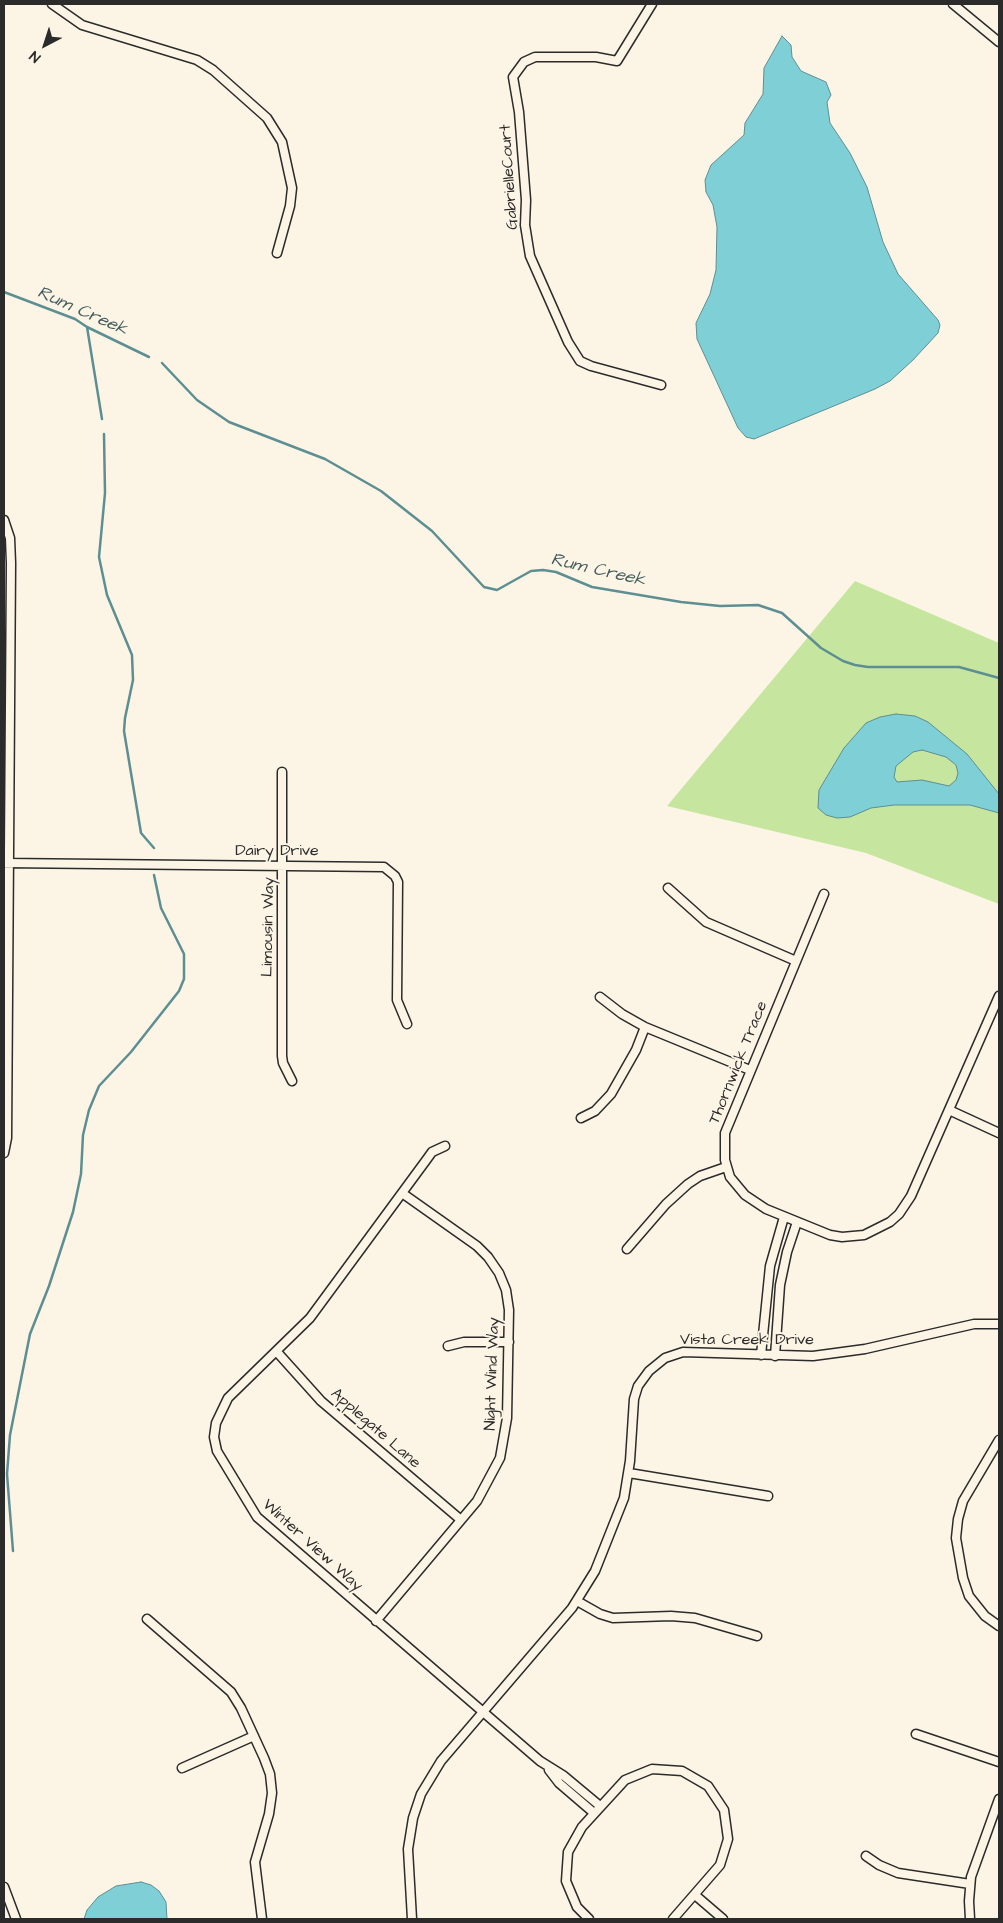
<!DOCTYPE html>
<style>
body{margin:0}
#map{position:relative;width:1003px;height:1923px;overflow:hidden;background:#fcf5e5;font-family:"Architects Daughter",sans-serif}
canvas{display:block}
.frame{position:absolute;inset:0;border:5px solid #2b2b2b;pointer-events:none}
.north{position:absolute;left:20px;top:20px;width:50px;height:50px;-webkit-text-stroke:4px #fcf5e5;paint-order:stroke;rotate:220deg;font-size:14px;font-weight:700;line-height:20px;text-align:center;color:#2b2b2b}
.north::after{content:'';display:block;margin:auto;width:18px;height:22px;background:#2b2b2b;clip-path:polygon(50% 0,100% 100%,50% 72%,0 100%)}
</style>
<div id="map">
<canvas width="1003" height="1923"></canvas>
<div class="frame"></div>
<div class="north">N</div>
</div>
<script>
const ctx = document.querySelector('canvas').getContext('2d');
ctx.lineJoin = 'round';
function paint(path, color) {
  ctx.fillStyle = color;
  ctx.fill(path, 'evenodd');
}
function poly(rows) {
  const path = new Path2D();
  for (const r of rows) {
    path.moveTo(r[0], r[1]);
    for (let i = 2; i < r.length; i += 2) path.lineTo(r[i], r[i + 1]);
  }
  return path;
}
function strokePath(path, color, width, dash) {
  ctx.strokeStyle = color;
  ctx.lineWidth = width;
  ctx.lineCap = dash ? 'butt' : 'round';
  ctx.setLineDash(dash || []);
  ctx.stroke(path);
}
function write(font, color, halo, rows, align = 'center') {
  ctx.font = font + ' "Architects Daughter",sans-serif';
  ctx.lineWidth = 4;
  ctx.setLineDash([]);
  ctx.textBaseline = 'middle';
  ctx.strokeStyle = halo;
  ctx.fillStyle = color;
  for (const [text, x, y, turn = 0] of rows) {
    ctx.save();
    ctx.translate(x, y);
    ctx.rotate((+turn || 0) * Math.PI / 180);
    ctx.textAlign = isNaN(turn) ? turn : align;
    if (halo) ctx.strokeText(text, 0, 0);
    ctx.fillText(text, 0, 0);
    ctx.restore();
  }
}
const green = poly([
 [855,581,999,643,999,904,866,853,667,806]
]);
const water = poly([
 [782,36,791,45,792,57,801,71,826,82,831,95,827,102,830,123,850,153,867,187,883,242,898,274,938,320,940,325,938,333,913,360,890,381,875,389,754,439,746,437,738,428,697,339,696,323,710,294,716,270,717,227,713,205,706,192,705,180,711,165,744,135,745,123,763,94,764,68,782,36],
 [896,714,915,716,928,722,967,754,999,794,999,813,970,805,894,805,871,808,850,817,837,818,826,815,818,808,819,790,844,748,866,723,880,717,896,714],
 [922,750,946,757,956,765,958,773,956,780,949,786,922,780,897,782,894,777,896,766,913,752,922,750],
 [141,1882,151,1885,159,1891,166,1902,167,1919,84,1919,87,1910,98,1897,116,1886,141,1882]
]);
const stream = poly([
 [4,292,75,319,87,327,149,357],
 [87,327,102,419],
 [162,363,197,400,229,422,325,459,381,491,432,531,484,587,497,590,531,571,543,570,556,572,592,587,681,602,720,606,758,605,782,613,821,648,843,661,855,665,868,667,959,667,999,678],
 [104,434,105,493,99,557,107,595,132,655,133,680,125,718,124,731,141,833,154,848],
 [13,1551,7,1474,10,1435,30,1334,49,1286,73,1212,81,1174,83,1135,89,1110,99,1086,131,1052,179,991,184,979,184,954,161,908,154,875]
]);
const minor = poly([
 [52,4,82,25,197,60,213,70,267,118,282,142,292,188,290,206,277,253],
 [652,4,617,61,596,57,535,57,524,62,513,77,519,112,526,200,525,225,530,256,568,342,580,361,591,366,661,385],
 [953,4,999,42],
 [4,520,10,538,11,563,7,1138,4,1153],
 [282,772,282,1056,283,1063,292,1081],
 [4,863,384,867,395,876,398,882,397,1000,407,1024],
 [668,888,706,922,796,961],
 [824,894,725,1133,725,1160,730,1177,745,1195,766,1209,830,1235,842,1237,864,1235,890,1222,899,1214,911,1196,999,996],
 [600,997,622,1014,645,1027,750,1070],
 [949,1110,999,1133],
 [581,1118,595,1111,611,1094,636,1050,645,1027],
 [445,1146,432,1152,427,1159,310,1318,228,1398,216,1423,214,1437,217,1451,257,1517,540,1761,564,1776,600,1806],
 [627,1249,666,1204,688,1184,700,1176,726,1167],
 [448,1346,464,1342,509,1342],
 [277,1352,321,1401,461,1520],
 [761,1355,770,1266,784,1217],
 [775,1356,780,1285,787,1252,797,1222],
 [999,1440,963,1501,958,1519,956,1538,963,1578,969,1596,985,1616,999,1626],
 [629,1473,768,1496],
 [577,1601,600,1614,613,1618,671,1616,695,1618,757,1636],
 [147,1619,231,1692,241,1708,264,1758,270,1774,272,1793,269,1814,255,1862,262,1919],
 [376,1621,477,1501,500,1458,507,1418,509,1310,506,1290,499,1273,488,1257,477,1246,402,1193],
 [916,1734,999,1762],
 [182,1768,254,1736],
 [549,1770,559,1783,594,1813],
 [866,1856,879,1865,898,1873,970,1884],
 [4,1887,16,1919],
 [695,1895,723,1919],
 [412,1919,408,1849,413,1818,421,1794,441,1761,572,1608,595,1571,624,1498,630,1461,634,1399,638,1386,649,1371,665,1358,683,1352,813,1356,865,1349,974,1324,999,1324],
 [589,1919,577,1907,566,1881,568,1852,582,1827,625,1780,652,1769,682,1771,708,1786,724,1810,728,1839,720,1865,673,1919],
 [970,1919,969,1901,971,1877,999,1799]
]);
const streetNames = [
 ["GabrielleCourt",510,177,-94],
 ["Dairy Drive",277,852],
 ["Limousin Way",269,927,-89],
 ["Thornwick Trace",739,1063,-68],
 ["Vista Creek Drive",747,1341],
 ["Night Wind Way",493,1374,-88],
 ["Applegate Lane",375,1429,41],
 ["Winter View Way",312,1546,42]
];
const waterNames = [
 ["Rum Creek",82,312,24],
 ["Rum Creek",598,571,13]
];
paint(green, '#c6e69f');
paint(water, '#7fd0d6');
strokePath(water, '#5d8e92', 1);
strokePath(stream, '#5d8e92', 2.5);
strokePath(minor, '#2b2b2b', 11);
strokePath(minor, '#fcf5e5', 8);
write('16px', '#2b2b2b', '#fcf5e5', streetNames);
write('italic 18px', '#445d5e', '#fcf5e5', waterNames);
</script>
